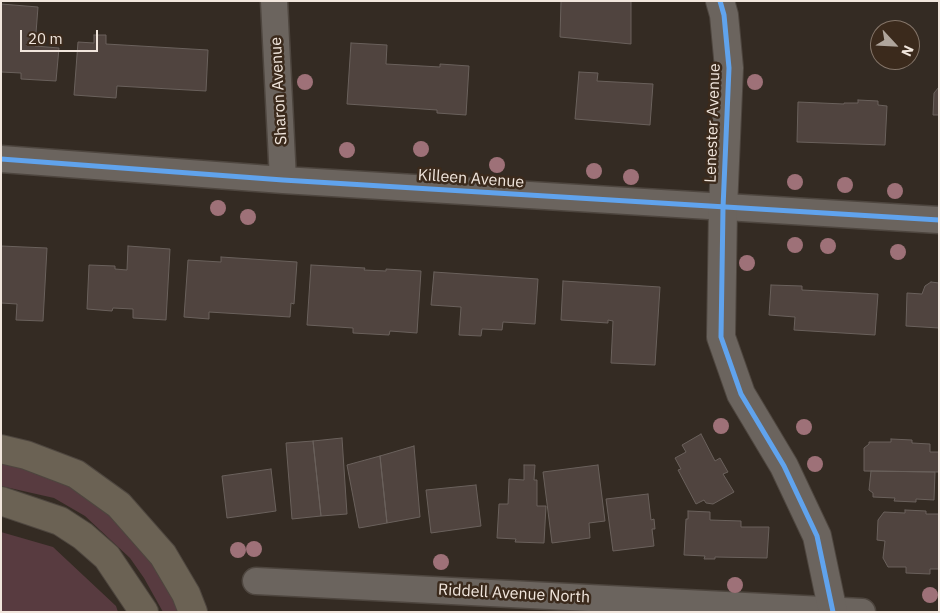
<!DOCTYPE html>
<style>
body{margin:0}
#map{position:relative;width:940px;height:613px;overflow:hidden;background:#342b23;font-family:"IBM Plex Sans",sans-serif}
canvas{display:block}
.frame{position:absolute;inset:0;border:2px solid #f1e6dd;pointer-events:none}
.north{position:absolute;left:870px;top:20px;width:50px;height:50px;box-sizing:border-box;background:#3b2a1c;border:1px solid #847569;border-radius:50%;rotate:115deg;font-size:14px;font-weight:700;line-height:20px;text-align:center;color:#f1e6dd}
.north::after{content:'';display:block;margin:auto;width:18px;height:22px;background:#afa59c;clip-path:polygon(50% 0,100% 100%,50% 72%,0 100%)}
.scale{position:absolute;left:20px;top:30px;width:78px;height:22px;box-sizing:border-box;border:2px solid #f1e6dd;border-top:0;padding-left:6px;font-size:15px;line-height:18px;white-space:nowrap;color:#f1e6dd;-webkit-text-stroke:4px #3b2a1c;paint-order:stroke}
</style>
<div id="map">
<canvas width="940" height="613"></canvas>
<div class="frame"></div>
<div class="north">N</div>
<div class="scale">20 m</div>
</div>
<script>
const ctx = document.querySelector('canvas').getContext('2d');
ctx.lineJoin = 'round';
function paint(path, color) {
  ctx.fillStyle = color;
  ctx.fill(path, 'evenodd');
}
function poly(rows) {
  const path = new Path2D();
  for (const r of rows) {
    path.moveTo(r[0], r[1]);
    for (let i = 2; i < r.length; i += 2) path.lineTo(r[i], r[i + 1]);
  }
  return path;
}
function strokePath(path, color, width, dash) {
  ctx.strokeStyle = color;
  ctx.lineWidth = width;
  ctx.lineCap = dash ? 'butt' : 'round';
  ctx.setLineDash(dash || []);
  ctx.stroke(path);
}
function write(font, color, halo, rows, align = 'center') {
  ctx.font = font + ' "IBM Plex Sans",sans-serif';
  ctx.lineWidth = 5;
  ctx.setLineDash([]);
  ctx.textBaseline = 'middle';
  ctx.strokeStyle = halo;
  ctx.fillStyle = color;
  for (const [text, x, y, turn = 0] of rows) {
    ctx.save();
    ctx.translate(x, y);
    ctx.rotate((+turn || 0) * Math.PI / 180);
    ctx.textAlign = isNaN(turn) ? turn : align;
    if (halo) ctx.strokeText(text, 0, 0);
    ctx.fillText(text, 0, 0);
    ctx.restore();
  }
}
const green = poly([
 [1,459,46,472,101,503,150,555,180,612,163,612,144,578,130,558,85,516,54,498,1,486],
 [1,532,53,547,116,606,118,612,1,612]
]);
const building = poly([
 [561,1,631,1,631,44,560,37,561,1],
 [1,4,38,7,35,46,59,48,56,81,21,79,21,73,1,72,1,4],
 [94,35,106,35,106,44,208,50,206,91,117,86,116,98,74,95,78,42,94,43,94,35],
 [351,43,387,45,386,64,440,67,440,64,469,66,466,115,437,113,437,110,347,104,351,43],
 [579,72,598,73,597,81,653,84,650,125,575,119,579,72],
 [939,87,939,115,933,115,934,93,939,87],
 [858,100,878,101,878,105,887,106,885,145,797,142,798,102,844,104,844,103,858,103,858,100],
 [1,246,47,248,43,321,16,320,17,304,1,303,1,246],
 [128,246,170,249,166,320,133,318,133,309,113,308,112,311,87,309,89,265,115,266,115,269,127,270,128,246],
 [221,257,297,262,294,304,291,303,290,317,209,312,209,319,184,317,188,260,221,262,221,257],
 [311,265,365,268,364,270,386,271,386,269,421,271,417,333,390,331,389,335,353,333,353,328,307,325,311,265],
 [434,272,538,279,535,324,503,322,502,330,482,329,481,336,459,335,461,307,431,305,434,272],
 [563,281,660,287,655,365,611,363,613,321,608,320,608,323,561,320,563,281],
 [931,282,939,283,939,328,906,326,907,293,922,294,925,286,931,282],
 [771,285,802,286,802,290,878,294,875,335,794,330,795,317,769,315,771,285],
 [701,434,715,461,720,458,728,472,723,474,734,492,713,504,706,503,704,500,696,504,678,470,681,469,675,458,686,452,682,445,701,434],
 [342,438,347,514,321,516,313,441,342,438],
 [891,439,912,440,912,443,930,444,930,452,939,452,939,472,864,471,864,448,869,444,869,442,891,442,891,439],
 [313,441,321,516,292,519,286,443,313,441],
 [414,446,420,517,387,523,380,456,414,446],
 [380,456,387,523,359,528,347,465,380,456],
 [524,465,535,465,534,480,537,480,537,506,546,506,544,543,515,542,516,539,497,538,499,504,508,504,509,479,524,480,524,465],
 [598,465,605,521,589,523,590,538,552,543,543,472,598,465],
 [271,469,276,511,227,518,222,476,271,469],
 [871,471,935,472,934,500,916,499,916,502,894,501,895,498,873,497,873,493,869,490,871,471],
 [476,485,481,526,431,533,426,490,476,485],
 [648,494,651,520,654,519,655,529,652,529,654,546,613,551,606,499,648,494],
 [905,510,926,511,926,514,939,514,939,569,930,569,930,574,906,573,906,567,888,567,883,558,885,541,877,540,878,520,884,512,905,513,905,510],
 [688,511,710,512,710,520,741,521,741,527,769,527,767,558,715,557,715,559,704,559,705,556,684,555,686,519,688,519,688,511]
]);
const minor = poly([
 [274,1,283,180],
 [1,159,283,180,939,220],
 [256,581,862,612]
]);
const tertiary = poly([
 [720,1,724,15,729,68,723,208,721,337,741,394,784,466,817,536,833,612]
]);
const motorway = poly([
 [1,449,26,455,76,474,119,505,163,555,186,594,193,612],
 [1,501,60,521,83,536,107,557,144,612]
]);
const cycleway = poly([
 [720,1,724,15,729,68,723,208,721,337,741,394,784,466,817,536,833,612],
 [1,159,283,180,939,220]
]);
const trees = [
 [305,82],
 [755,82],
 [421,149],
 [347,150],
 [497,165],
 [594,171],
 [631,177],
 [795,182],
 [845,185],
 [895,191],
 [218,208],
 [248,217],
 [795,245],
 [828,246],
 [898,252],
 [747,263],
 [721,426],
 [804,427],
 [815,464],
 [254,549],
 [238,550],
 [441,562],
 [735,585],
 [930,595]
];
const streetNames = [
 ["Sharon Avenue",279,91,-93],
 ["Lenester Avenue",713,123,-88],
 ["Killeen Avenue",471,179,4],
 ["Riddell Avenue North",514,594,3]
];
paint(green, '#583b40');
paint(building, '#50443f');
strokePath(building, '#6a615c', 1);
strokePath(minor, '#4e463f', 29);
strokePath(tertiary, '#4e463f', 30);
strokePath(motorway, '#4e463f', 30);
strokePath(minor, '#6b645e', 26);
strokePath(tertiary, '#6b645e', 28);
strokePath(motorway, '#6b6254', 28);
strokePath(cycleway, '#60a3ed', 5);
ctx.fillStyle = '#9e7178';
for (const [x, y] of trees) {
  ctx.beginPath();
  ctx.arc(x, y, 8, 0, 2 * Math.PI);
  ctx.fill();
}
write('16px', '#f1e6dd', '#3b2a1c', streetNames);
</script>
